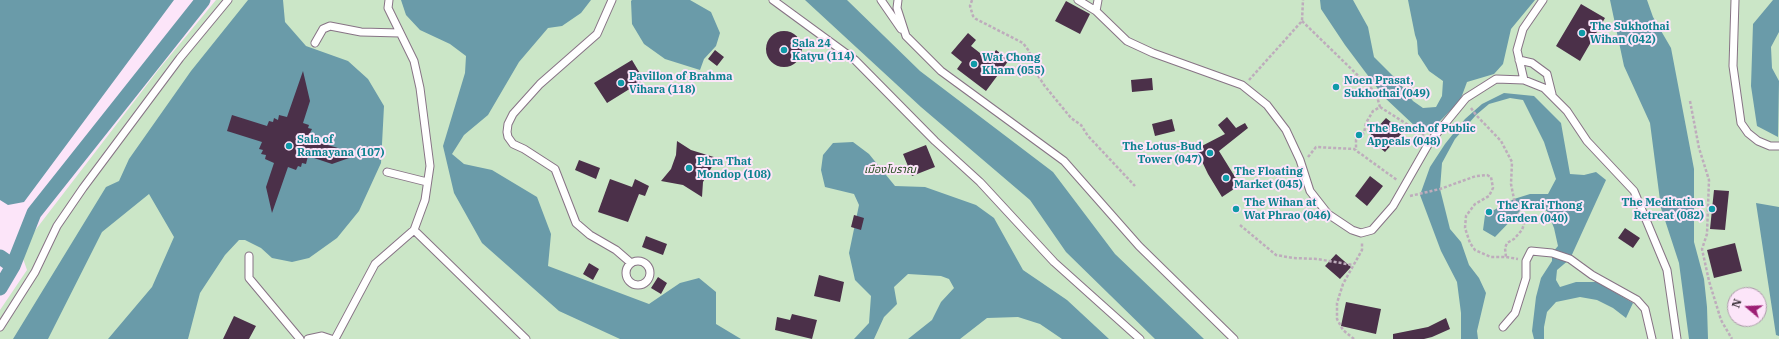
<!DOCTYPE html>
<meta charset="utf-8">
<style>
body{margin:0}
#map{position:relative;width:1779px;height:339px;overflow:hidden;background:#fce5f9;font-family:"IBM Plex Serif",serif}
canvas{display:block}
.north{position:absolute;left:1727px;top:287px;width:40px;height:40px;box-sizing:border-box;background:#fce5f9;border:1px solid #ae9cab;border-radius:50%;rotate:289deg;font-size:11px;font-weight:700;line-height:16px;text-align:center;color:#382f37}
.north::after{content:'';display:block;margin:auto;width:14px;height:18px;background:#9d1f74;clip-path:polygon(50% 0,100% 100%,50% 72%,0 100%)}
</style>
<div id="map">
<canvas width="1779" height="339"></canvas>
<div class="north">N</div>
</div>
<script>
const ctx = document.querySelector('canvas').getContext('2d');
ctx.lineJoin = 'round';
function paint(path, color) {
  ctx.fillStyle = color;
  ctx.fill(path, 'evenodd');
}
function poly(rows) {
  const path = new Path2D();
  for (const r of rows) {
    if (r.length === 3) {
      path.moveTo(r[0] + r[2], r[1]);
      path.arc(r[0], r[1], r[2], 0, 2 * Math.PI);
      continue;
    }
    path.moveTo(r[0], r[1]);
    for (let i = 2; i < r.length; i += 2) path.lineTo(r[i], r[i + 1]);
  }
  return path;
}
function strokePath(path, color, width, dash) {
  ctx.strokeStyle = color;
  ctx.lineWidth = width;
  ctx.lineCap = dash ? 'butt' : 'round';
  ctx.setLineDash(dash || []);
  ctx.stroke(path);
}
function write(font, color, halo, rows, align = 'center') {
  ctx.font = font + ' "IBM Plex Serif","Noto Sans Thai",serif';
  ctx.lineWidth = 4;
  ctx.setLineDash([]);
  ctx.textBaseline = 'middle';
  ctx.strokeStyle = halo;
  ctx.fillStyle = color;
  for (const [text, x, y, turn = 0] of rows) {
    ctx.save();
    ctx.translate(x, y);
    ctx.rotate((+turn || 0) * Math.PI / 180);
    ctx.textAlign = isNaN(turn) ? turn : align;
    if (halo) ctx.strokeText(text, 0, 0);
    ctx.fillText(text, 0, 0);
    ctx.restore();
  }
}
const green = poly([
 [216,0,1779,0,1779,339,0,339,0,310,27,270,20,250,159,69],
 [1735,295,1759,295,1759,319,1735,319]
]);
const water = poly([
 [0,0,174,0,24,202,8,205,0,200],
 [248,0,283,0,285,22,306,46,348,61,368,79,384,106,381,163,359,211,337,238,309,258,292,262,272,258,261,248,245,240,239,240,225,255,200,293,188,339,108,339,152,287,174,237,149,194,102,232,48,339,13,339,106,187,119,181,129,159,191,71],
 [401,0,591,0,581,13,562,26,548,28,519,62,488,115,464,135,452,154,464,164,492,170,537,197,551,234,548,266,649,304,680,283,699,278,716,292,716,324,741,339,620,339,559,311,482,243,454,193,443,146,465,73,466,56,450,44,420,30,406,15],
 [632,0,690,0,711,12,720,33,716,46,704,59,700,70,665,59,644,44,632,24,631,1],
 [805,0,847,0,920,71,1053,172,1115,254,1204,339,1155,339,1066,252,1030,200,921,107],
 [1320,0,1353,0,1368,27,1374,57,1398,81,1413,101,1423,108,1436,107,1442,96,1443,81,1429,71,1418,54,1417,41,1415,35,1408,0,1535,0,1511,29,1503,64,1494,74,1467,82,1460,101,1434,127,1417,128,1384,97,1345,45,1321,9],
 [1610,0,1647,0,1653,17,1671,48,1694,169,1694,242,1704,279,1707,307,1708,339,1689,339,1679,263,1661,208,1650,123,1624,66],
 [1773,0,1779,0,1779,32,1771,47,1772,68,1779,81,1778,137,1757,126,1751,86,1753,24],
 [1504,93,1534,96,1561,123,1570,174,1584,175,1596,172,1606,180,1570,259,1557,270,1556,280,1560,287,1576,282,1597,282,1633,303,1626,318,1613,308,1597,300,1580,297,1556,302,1547,312,1544,327,1544,339,1534,339,1532,331,1536,297,1541,278,1552,261,1552,253,1558,246,1554,228,1547,211,1531,208,1520,211,1495,237,1483,230,1485,215,1514,199,1530,194,1548,194,1556,179,1544,142,1523,100,1510,98,1489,104,1476,115,1455,139,1442,163,1440,189,1450,229,1461,242,1469,265,1479,278,1486,293,1477,331,1478,339,1461,339,1461,313,1457,282,1441,251,1420,195,1430,167,1445,144,1465,119,1482,104],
 [853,142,869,154,895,186,925,187,976,205,994,218,1023,270,1067,300,1109,339,1062,339,1040,324,1018,317,987,318,960,339,908,339,932,320,941,302,954,288,949,279,941,276,908,274,894,287,897,304,884,317,874,339,854,339,869,323,871,296,855,280,849,253,859,205,854,194,825,187,821,170,823,155,833,143],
 [1756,203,1779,207,1779,336,1776,335]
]);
const canal = poly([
 [0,257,13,266],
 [0,288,13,266,34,213,203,0]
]);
const building = poly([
 [1066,1,1090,14,1080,34,1055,21],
 [1581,4,1605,18,1580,61,1556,46],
 [784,49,18],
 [968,33,976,40,971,46,989,60,996,50,1009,60,986,91,957,69,962,62,951,53],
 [715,50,724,57,717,66,708,59],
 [632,60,644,80,607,103,594,83],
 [303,71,310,101,303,123,309,125,308,128,312,129,310,133,316,135,314,141,338,148,349,158,332,164,308,156,306,164,302,163,301,167,298,166,296,170,288,167,272,213,266,187,274,163,265,159,266,155,261,154,263,150,259,149,262,142,227,131,232,115,267,126,269,121,273,122,274,118,278,120,279,115,287,117],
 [1152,78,1153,90,1132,92,1131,80],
 [1227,117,1236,128,1245,123,1248,128,1219,151,1240,185,1222,197,1208,174,1196,149,1225,134,1218,125],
 [1386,118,1403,132,1385,152,1368,138],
 [1172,119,1175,131,1155,136,1152,124],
 [677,141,691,150,717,158,703,182,702,197,683,185,661,181,671,169,676,155],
 [926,145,935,167,912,176,903,154],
 [579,160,600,168,596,179,575,170],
 [1370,176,1383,186,1367,206,1355,196],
 [610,179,632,187,635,179,649,186,645,196,639,194,628,222,598,212],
 [1714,190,1729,191,1725,230,1710,229],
 [854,215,864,218,861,230,851,227],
 [1625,228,1640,238,1633,248,1618,238],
 [646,236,667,244,663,255,642,247],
 [1735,243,1742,271,1714,278,1707,250],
 [1336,254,1351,267,1340,279,1325,266],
 [589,263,599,269,593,280,583,274],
 [819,275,844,282,840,302,814,296],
 [658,277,667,283,661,294,651,288],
 [1346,302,1381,309,1376,334,1341,326],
 [792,314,817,320,812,339,775,330,777,317,790,320],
 [234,316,256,326,249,339,223,339],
 [1446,318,1450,329,1432,337,1424,339,1393,339,1393,334,1428,327]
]);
const path = poly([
 [972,0,970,6,973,16,976,19,1023,43,1029,51,1036,72,1044,85,1071,118,1081,125,1088,136,1135,186],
 [1302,21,1376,93,1380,107,1373,111,1366,123,1364,133,1356,140,1356,150],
 [1249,80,1302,21,1303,0],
 [1690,101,1699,148,1709,180,1707,234,1702,249,1709,281,1721,320,1732,339],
 [1380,107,1424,135],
 [1471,108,1476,115,1501,141,1512,162,1511,184,1514,199,1524,224,1522,230,1514,239,1507,243,1505,248,1506,257],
 [1308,157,1316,147,1354,149,1397,180],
 [1410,196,1440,189,1476,176,1487,175,1491,177,1493,188,1489,196,1475,204,1466,216,1465,228,1470,243,1475,250,1491,257,1506,257,1518,259],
 [1240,225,1276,255,1293,258,1317,259,1353,265],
 [1354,339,1343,330,1337,319,1337,303,1343,284,1362,250,1362,242]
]);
const lane = poly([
 [612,0,597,34,540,84,513,114,508,124,507,132,508,137,513,144,524,149,555,169,576,223,590,235,616,250,631,263],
 [773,0,855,60,935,141,980,182,1054,262,1140,339],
 [881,0,901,29],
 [898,0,897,8,906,36,941,71,1064,161,1139,246,1234,339],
 [1078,0,1096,11,1127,41,1153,53,1242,85,1267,105,1286,130,1300,160,1310,191,1328,214,1352,230,1361,233,1372,230,1393,206,1429,143,1466,98,1496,79,1524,80,1544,88,1567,111,1587,141,1634,191,1667,270,1677,339],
 [1735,0,1733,66,1741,123,1748,133,1758,141,1770,146,1779,146],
 [1096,11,1098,0],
 [315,43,323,29,330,26,361,32,400,33],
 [1519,60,1532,63,1547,74,1552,94],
 [1524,80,1517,50,1523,29,1543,0],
 [387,172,427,182],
 [414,230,526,339],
 [249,256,249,278,300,339],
 [638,273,12],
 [0,327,35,272,57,226,83,188,180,58,228,0],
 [1503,327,1515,313,1526,278,1526,261,1531,251,1552,253,1570,259,1592,275,1637,300,1645,309,1652,339],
 [308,339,322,336,331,339],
 [335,339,375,264,414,230,425,200,430,166,420,88,414,61,388,8,389,0]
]);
const markers = [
 [1582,33,4,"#0f9aa8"],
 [784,50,4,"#0f9aa8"],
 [974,64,4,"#0f9aa8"],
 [621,83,4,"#0f9aa8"],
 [1336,87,4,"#0f9aa8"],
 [1359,135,4,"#0f9aa8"],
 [289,146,4,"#0f9aa8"],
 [1210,153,4,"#0f9aa8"],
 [689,168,4,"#0f9aa8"],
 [1226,178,4,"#0f9aa8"],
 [1236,209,4,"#0f9aa8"],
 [1712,209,4,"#0f9aa8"],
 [1489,212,4,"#0f9aa8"]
];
const cultureNames = [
 ["The Sukhothai",1590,27],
 ["Wihan (042)",1590,40],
 ["Sala 24",792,44],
 ["Katyu (114)",792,57],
 ["Wat Chong",982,58],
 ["Kham (055)",982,71],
 ["Pavillon of Brahma",629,77],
 ["Vihara (118)",629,90],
 ["Noen Prasat,",1344,81],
 ["Sukhothai (049)",1344,94],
 ["The Bench of Public",1367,129],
 ["Appeals (048)",1367,142],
 ["Sala of",297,140],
 ["Ramayana (107)",297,153],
 ["The Lotus-Bud",1202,147,"right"],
 ["Tower (047)",1202,160,"right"],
 ["Phra That",697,162],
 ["Mondop (108)",697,175],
 ["The Floating",1234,172],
 ["Market (045)",1234,185],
 ["The Wihan at",1244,203],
 ["Wat Phrao (046)",1244,216],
 ["The Meditation",1704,203,"right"],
 ["Retreat (082)",1704,216,"right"],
 ["The Krai Thong",1497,206],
 ["Garden (040)",1497,219]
];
const parkNames = [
 ["เมืองโบราณ",890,170]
];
paint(green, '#cbe6c7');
paint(water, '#6a9ba9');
strokePath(canal, '#6a9ba9', 15);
paint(building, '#4b3049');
strokePath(lane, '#877385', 9);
strokePath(path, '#beacbc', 2.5, [3, 2]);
strokePath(lane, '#fff', 7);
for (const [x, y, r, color] of markers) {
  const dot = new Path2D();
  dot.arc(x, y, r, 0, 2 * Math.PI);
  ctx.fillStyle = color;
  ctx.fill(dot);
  strokePath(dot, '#fce5f9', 1.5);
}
write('bold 11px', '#0d838f', '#fce5f9', cultureNames, 'left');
write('italic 11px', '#295123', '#fce5f9', parkNames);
</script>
